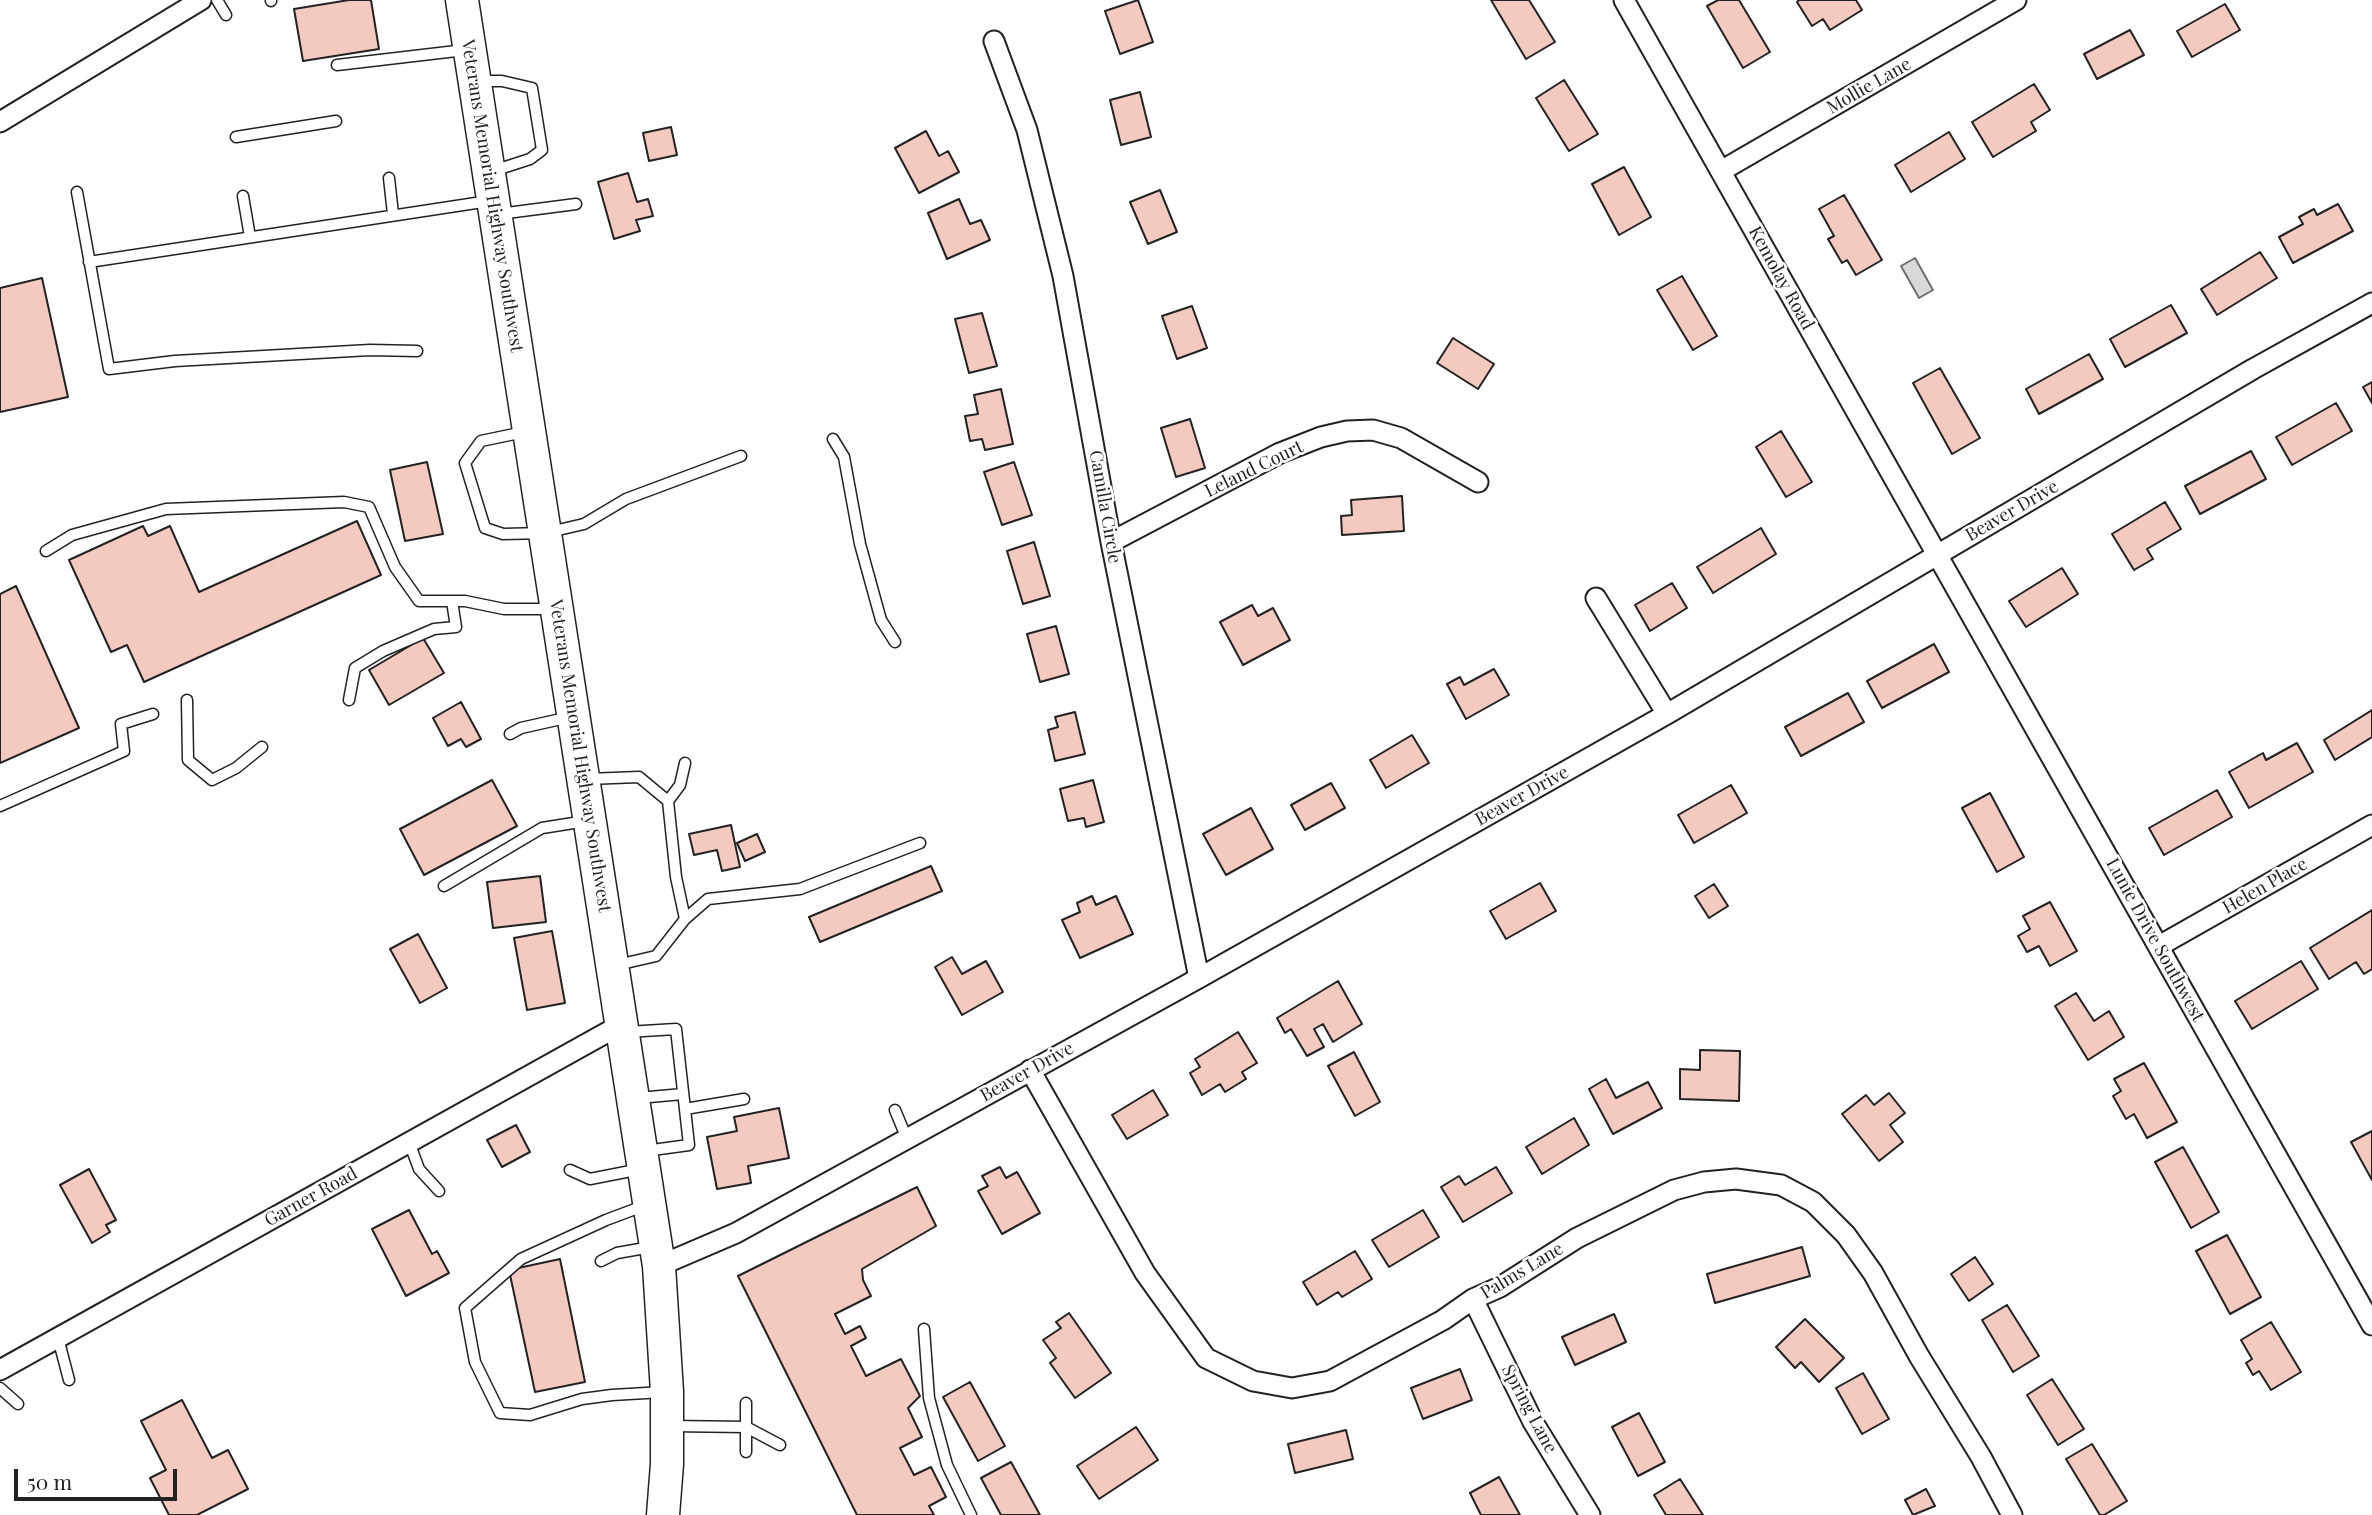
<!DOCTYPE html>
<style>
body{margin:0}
#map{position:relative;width:2372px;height:1515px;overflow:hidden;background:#fff;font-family:"Playfair Display",serif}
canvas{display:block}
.scale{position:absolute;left:14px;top:1469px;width:163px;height:32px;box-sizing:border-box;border:4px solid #222;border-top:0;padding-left:9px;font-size:21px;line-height:24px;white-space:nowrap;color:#222;-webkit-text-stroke:5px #fff;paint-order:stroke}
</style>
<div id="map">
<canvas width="2372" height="1515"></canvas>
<div class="scale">50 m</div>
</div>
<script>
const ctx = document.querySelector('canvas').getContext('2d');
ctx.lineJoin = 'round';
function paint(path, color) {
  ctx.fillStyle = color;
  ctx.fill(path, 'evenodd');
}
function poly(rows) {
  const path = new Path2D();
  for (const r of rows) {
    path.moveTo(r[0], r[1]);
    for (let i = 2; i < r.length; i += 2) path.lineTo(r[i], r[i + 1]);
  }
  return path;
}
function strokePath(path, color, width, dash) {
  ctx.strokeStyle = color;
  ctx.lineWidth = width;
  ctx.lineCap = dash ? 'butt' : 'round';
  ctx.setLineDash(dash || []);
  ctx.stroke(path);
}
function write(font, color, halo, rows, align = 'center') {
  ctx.font = font + ' "Playfair Display",serif';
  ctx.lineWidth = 5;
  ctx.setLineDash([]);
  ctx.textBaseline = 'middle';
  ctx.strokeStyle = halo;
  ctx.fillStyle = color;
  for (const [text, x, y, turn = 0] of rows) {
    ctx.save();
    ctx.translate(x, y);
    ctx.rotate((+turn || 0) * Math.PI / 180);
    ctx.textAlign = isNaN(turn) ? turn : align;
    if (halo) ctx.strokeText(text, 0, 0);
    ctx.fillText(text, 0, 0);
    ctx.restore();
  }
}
const water = poly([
 [1915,258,1933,290,1919,298,1901,266,1915,258]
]);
const building = poly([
 [349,0,371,0,379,49,303,61,294,9,349,0],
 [1138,0,1153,42,1120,54,1105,11,1138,0],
 [1491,0,1529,0,1555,42,1526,59,1491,0],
 [1718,0,1739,0,1770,52,1743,68,1707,6,1718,0],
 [1799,0,1856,0,1862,10,1830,30,1823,19,1812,26,1797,2,1799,0],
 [2225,4,2240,30,2192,57,2177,31,2225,4],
 [2130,30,2144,55,2097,79,2084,54,2130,30],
 [1564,80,1598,134,1569,151,1536,98,1564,80],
 [2034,84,2050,110,2031,122,2036,131,1993,157,1972,122,2034,84],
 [1140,92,1151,137,1121,145,1110,100,1140,92],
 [671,127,677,155,649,161,643,133,671,127],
 [926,131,939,156,948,151,959,172,919,193,895,148,926,131],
 [1949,132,1965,159,1911,192,1895,165,1949,132],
 [1624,167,1651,217,1619,235,1592,184,1624,167],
 [628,173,637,202,648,199,653,216,636,220,640,231,614,239,598,182,628,173],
 [1160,190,1177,232,1148,244,1130,202,1160,190],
 [1844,195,1882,260,1856,275,1847,260,1842,263,1828,239,1834,236,1819,209,1844,195],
 [959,199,970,224,981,220,990,240,947,259,928,213,959,199],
 [2338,204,2353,231,2293,263,2279,237,2303,224,2299,217,2314,209,2317,215,2338,204],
 [2260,252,2277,278,2217,315,2201,289,2260,252],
 [1682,276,1717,336,1693,350,1657,290,1682,276],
 [42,278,68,397,0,412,0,288,42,278],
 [2171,305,2187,333,2125,367,2110,339,2171,305],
 [1192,306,1207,348,1177,359,1162,316,1192,306],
 [982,313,997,366,969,373,955,319,982,313],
 [1453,338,1494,364,1478,389,1437,363,1453,338],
 [2089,354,2103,379,2039,414,2026,389,2089,354],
 [1940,368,1980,438,1952,454,1913,383,1940,368],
 [2372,382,2372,403,2363,387,2372,382],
 [1001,389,1013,444,985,450,982,439,970,441,965,416,978,414,974,395,1001,389],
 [2336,403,2352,431,2292,465,2276,437,2336,403],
 [1190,419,1205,468,1176,477,1161,428,1190,419],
 [1781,431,1812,482,1786,497,1756,447,1781,431],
 [2251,451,2266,479,2200,514,2185,486,2251,451],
 [427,462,443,534,405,541,390,470,427,462],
 [1014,462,1032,515,1002,525,984,472,1014,462],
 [1402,496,1404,531,1342,535,1341,516,1352,515,1351,500,1402,496],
 [2165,502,2181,529,2147,549,2153,559,2134,570,2112,534,2165,502],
 [357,521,381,575,144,682,127,645,111,652,69,560,143,526,148,536,170,526,199,592,357,521],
 [1761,528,1776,554,1713,593,1697,567,1761,528],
 [1034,542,1050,596,1023,604,1007,551,1034,542],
 [2062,568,2078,594,2026,627,2009,601,2062,568],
 [1672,583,1687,608,1650,631,1635,605,1672,583],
 [16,586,79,728,0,763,0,594,16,586],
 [1252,605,1258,616,1273,608,1290,640,1243,665,1220,622,1252,605],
 [1056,626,1069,674,1040,682,1027,634,1056,626],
 [423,638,444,673,389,705,369,670,423,638],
 [1934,644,1949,672,1882,708,1867,681,1934,644],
 [1494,669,1509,695,1466,719,1447,684,1460,677,1464,685,1494,669],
 [1848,693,1864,722,1801,756,1785,727,1848,693],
 [461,702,481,739,466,747,461,739,448,746,433,718,461,702],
 [2372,710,2372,737,2335,760,2324,740,2372,710],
 [1075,712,1085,754,1055,761,1048,730,1058,727,1055,717,1075,712],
 [1412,735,1429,763,1386,788,1370,760,1412,735],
 [2297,743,2313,772,2249,808,2229,772,2263,753,2266,760,2297,743],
 [492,780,517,826,424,875,400,829,492,780],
 [1093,780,1104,822,1086,827,1084,818,1068,821,1060,789,1093,780],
 [1331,783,1345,808,1305,830,1291,805,1331,783],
 [1731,785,1747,813,1694,843,1678,815,1731,785],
 [2217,790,2232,817,2164,855,2149,828,2217,790],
 [1990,793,2024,857,1997,872,1962,808,1990,793],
 [1251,808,1273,849,1226,875,1203,834,1251,808],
 [731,825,740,867,722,871,717,850,694,855,689,834,731,825],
 [757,834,765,852,745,861,737,843,757,834],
 [931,866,942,891,820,942,809,917,931,866],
 [540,876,546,922,493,928,487,882,540,876],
 [1540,883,1556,911,1506,939,1490,911,1540,883],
 [1714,884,1728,906,1709,918,1695,896,1714,884],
 [1092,896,1096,905,1116,896,1133,934,1080,958,1062,920,1080,912,1077,903,1092,896],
 [2050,902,2077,951,2050,966,2039,946,2027,952,2018,936,2030,929,2023,916,2050,902],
 [2372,910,2372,969,2364,974,2356,962,2329,979,2310,948,2372,910],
 [552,931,565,1003,527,1010,514,938,552,931],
 [418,934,447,988,420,1003,390,949,418,934],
 [952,957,962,974,986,961,1003,992,962,1015,935,967,952,957],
 [2301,961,2318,989,2252,1029,2235,1001,2301,961],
 [1338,981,1362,1024,1333,1042,1323,1024,1314,1029,1324,1047,1307,1056,1291,1029,1285,1033,1277,1018,1338,981],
 [2076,993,2094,1021,2109,1011,2124,1037,2088,1060,2055,1006,2076,993],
 [1238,1032,1257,1063,1242,1072,1246,1079,1225,1092,1220,1084,1202,1095,1190,1073,1200,1067,1195,1059,1238,1032],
 [1700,1050,1740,1051,1739,1101,1680,1099,1680,1069,1700,1070,1700,1050],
 [1354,1052,1380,1102,1355,1116,1328,1066,1354,1052],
 [2144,1063,2177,1122,2147,1138,2134,1114,2126,1119,2113,1096,2121,1091,2114,1079,2144,1063],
 [1606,1079,1616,1098,1648,1082,1662,1108,1613,1134,1589,1089,1606,1079],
 [1153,1090,1168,1115,1127,1139,1112,1115,1153,1090],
 [1889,1093,1905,1113,1890,1125,1903,1142,1879,1161,1842,1114,1866,1095,1874,1105,1889,1093],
 [779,1108,789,1158,748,1166,751,1183,717,1189,707,1137,737,1131,734,1117,779,1108],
 [1574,1118,1589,1145,1542,1174,1526,1147,1574,1118],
 [516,1125,530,1152,502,1167,487,1140,516,1125],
 [2372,1131,2372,1180,2351,1142,2372,1131],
 [2183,1147,2219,1212,2191,1228,2155,1162,2183,1147],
 [1000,1167,1006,1178,1017,1172,1040,1213,1002,1234,978,1191,988,1186,982,1176,1000,1167],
 [1496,1167,1512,1193,1463,1222,1441,1187,1459,1176,1465,1185,1496,1167],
 [89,1169,116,1220,106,1225,110,1232,92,1243,60,1185,89,1169],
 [917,1187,936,1226,862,1269,863,1280,871,1296,835,1314,845,1334,860,1326,866,1338,851,1346,866,1376,901,1359,920,1396,908,1408,922,1437,900,1448,914,1475,931,1467,946,1497,929,1506,934,1515,857,1515,738,1276,917,1187],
 [409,1210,432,1254,437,1251,449,1273,406,1296,372,1229,409,1210],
 [1423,1210,1439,1237,1389,1267,1372,1240,1423,1210],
 [2227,1235,2261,1297,2230,1314,2196,1251,2227,1235],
 [1802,1247,1810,1276,1715,1303,1707,1274,1802,1247],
 [1355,1251,1372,1279,1342,1297,1338,1292,1317,1305,1303,1282,1355,1251],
 [1975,1257,1993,1284,1969,1301,1951,1274,1975,1257],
 [560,1259,585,1382,535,1392,509,1270,560,1259],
 [2007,1305,2039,1356,2013,1372,1982,1320,2007,1305],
 [1069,1313,1111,1373,1075,1398,1050,1363,1056,1358,1043,1340,1061,1328,1056,1322,1069,1313],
 [1614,1314,1626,1342,1575,1365,1562,1337,1614,1314],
 [1805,1319,1844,1358,1819,1382,1801,1362,1795,1368,1776,1347,1805,1319],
 [2271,1322,2301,1372,2271,1390,2259,1371,2253,1375,2246,1363,2252,1359,2241,1340,2271,1322],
 [1460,1369,1472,1400,1423,1419,1411,1388,1460,1369],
 [1863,1373,1889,1419,1862,1434,1836,1388,1863,1373],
 [2052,1379,2084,1429,2058,1445,2027,1395,2052,1379],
 [970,1382,1005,1446,978,1461,943,1397,970,1382],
 [182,1400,212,1458,228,1450,248,1489,197,1515,169,1515,150,1478,166,1470,141,1421,182,1400],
 [1639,1413,1665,1462,1638,1476,1612,1427,1639,1413],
 [1136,1427,1158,1460,1099,1499,1077,1466,1136,1427],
 [1346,1430,1353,1459,1295,1473,1288,1444,1346,1430],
 [2092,1444,2127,1501,2104,1515,2100,1515,2066,1459,2092,1444],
 [1011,1462,1040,1515,1001,1515,981,1478,1011,1462],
 [1499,1477,1520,1515,1481,1515,1470,1493,1499,1477],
 [1680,1479,1703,1515,1666,1515,1654,1495,1680,1479],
 [1926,1489,1935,1506,1913,1515,1905,1500,1926,1489]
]);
const lane = poly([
 [217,0,226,15],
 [271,0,271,1],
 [337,65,465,50],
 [479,81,502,81,532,88,542,150,530,159,493,171],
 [236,137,336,121],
 [389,178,393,214],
 [77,192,109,369,175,361,370,350,417,351],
 [243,196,250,237],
 [499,214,576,204],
 [89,262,489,201],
 [524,432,481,441,465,463,485,528,503,534,545,533,584,524,626,499,741,456],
 [833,439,844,457,860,544,881,620,895,642],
 [46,551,72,535,166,509,344,502,369,507,395,567,419,601,465,601,504,609,553,609],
 [187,700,188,760,212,780,236,768,262,747],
 [349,700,355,668,383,651,434,629,456,627,452,601],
 [510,734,521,728,570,717],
 [587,779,639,777,668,801,676,877,685,919,656,956,617,965],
 [668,801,680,785,685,763],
 [0,806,124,751,121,724,153,714],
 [444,886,542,828,586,821],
 [685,919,708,899,800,889,920,843],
 [627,1032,676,1029,689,1145,645,1151],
 [638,1098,683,1094],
 [685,1109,744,1099],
 [895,1110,907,1139],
 [409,1142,419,1169,439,1191],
 [570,1170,590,1179,641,1169],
 [646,1205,606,1220,521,1259,465,1308,475,1362,500,1413,530,1415,582,1399,612,1395,663,1392],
 [601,1261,617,1253,651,1247],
 [924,1329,929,1398,947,1465,971,1515],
 [58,1338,69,1380],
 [0,1388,18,1404],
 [670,1426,746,1427,780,1445],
 [746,1452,746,1403]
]);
const street = poly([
 [1624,0,2372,1325],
 [994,41,1027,130,1063,276,1111,542,1199,978],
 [0,122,201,0],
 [1721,171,2016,0],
 [1111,542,1280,453,1321,437,1347,431,1373,430,1401,438,1478,482],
 [1596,598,1667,714],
 [2159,946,2372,825],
 [1030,1070,1145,1273,1206,1358,1253,1381,1292,1388,1330,1381,1443,1320,1473,1299,1500,1287,1577,1238,1674,1190,1704,1182,1736,1179,1781,1185,1813,1202,1846,1235,1873,1273,1919,1356,1981,1457,2012,1515],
 [659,1266,736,1233,1199,978,1667,714,2253,369,2372,303],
 [1473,1299,1533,1422,1590,1515],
 [0,1370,622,1024]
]);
const primary = poly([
 [462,0,659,1266,667,1392,667,1464,663,1515]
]);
const streetNames = [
 ["Mollie Lane",1869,86,-30],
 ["Veterans Memorial Highway Southwest",492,196,81],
 ["Kemolay Road",1781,278,61],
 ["Leland Court",1254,469,-26],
 ["Camilla Circle",1105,507,80],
 ["Beaver Drive",2012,511,-30],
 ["Veterans Memorial Highway Southwest",580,756,81],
 ["Beaver Drive",1522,796,-29],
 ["Helen Place",2265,886,-30],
 ["Lunie Drive Southwest",2155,940,61],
 ["Beaver Drive",1027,1072,-29],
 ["Garner Road",311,1197,-29],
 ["Palms Lane",1522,1271,-31],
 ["Spring Lane",1529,1409,62]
];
paint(water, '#d9d9d9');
strokePath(water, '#6f6f6f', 2);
paint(building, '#f3c9c0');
strokePath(building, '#222', 2);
strokePath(lane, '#222', 13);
strokePath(street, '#222', 23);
strokePath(primary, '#222', 35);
strokePath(lane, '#fff', 10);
strokePath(street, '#fff', 19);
strokePath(primary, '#fff', 32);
write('18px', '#222', '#fff', streetNames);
</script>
